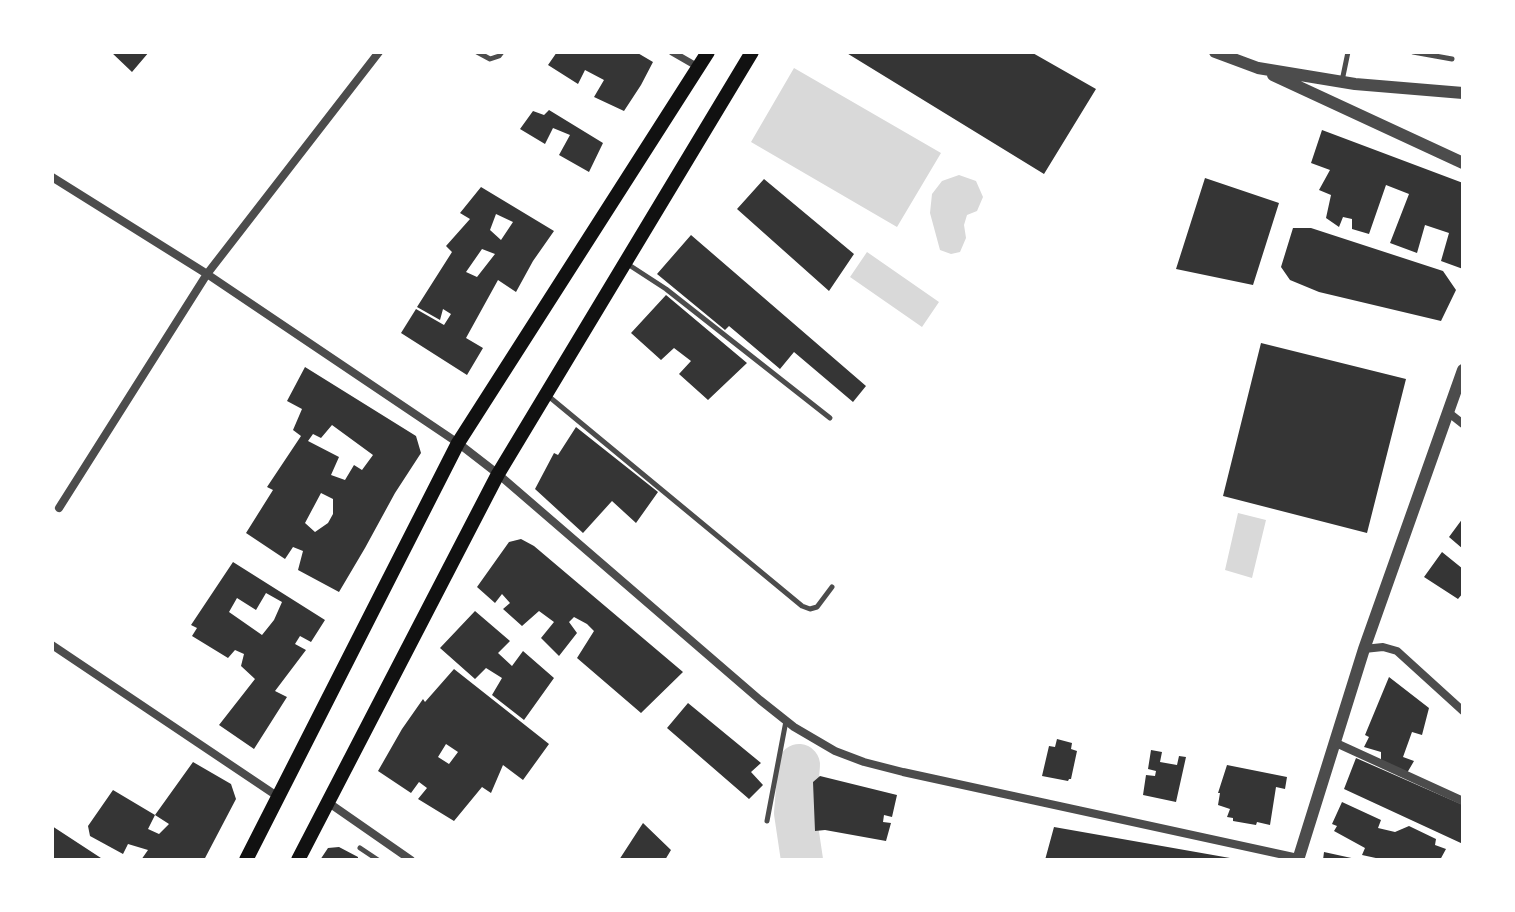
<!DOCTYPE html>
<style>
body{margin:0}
#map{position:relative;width:1515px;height:912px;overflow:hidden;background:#fff;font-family:"Space Grotesk",sans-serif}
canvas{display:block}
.frame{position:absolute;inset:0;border:54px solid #fff;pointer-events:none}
</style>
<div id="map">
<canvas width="1515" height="912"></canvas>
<div class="frame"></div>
</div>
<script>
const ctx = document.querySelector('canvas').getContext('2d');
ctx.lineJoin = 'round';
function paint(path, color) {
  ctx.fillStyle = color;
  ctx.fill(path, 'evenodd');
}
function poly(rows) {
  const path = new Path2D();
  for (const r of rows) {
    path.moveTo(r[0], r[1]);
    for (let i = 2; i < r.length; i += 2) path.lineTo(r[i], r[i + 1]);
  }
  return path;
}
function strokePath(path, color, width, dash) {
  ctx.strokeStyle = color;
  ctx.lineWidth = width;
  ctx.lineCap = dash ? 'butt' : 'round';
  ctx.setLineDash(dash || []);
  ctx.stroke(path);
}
const water = poly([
 [794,68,941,153,897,227,751,142],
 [959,175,976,181,983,197,977,211,967,215,964,225,966,238,960,252,951,254,940,250,930,213,932,194,942,181],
 [867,252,939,302,922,327,850,277],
 [1238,513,1266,520,1252,578,1225,570]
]);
const river = poly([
 [799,765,795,813,802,860]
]);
const building = poly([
 [111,52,149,52,132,72],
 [557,52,636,52,653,62,641,85,624,111,594,97,604,80,585,70,578,84,548,65],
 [845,52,1031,52,1096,89,1044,174],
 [549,110,603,143,589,172,559,155,570,135,553,128,545,144,520,129,533,111,544,115],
 [1322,130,1463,183,1463,269,1441,261,1449,233,1425,225,1417,253,1390,243,1409,194,1386,185,1369,234,1352,229,1352,219,1343,217,1339,227,1326,218,1331,195,1319,190,1330,170,1311,163],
 [1205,178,1279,203,1253,285,1176,269],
 [764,179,854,254,829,291,737,209],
 [481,187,554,231,533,261,516,292,498,280,466,338,483,348,467,375,401,333,416,309,444,325,451,314,443,309,440,320,417,307,452,252,446,246,470,219,460,213],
 [496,214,513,222,501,240,490,230],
 [482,249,495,254,477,277,466,272],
 [1293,228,1311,228,1443,271,1456,290,1441,321,1319,292,1290,280,1281,267],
 [691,235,866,386,853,402,794,352,780,369,729,326,725,330,657,274],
 [666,295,747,363,708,400,679,374,691,361,674,348,661,360,631,333],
 [1261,343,1406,379,1367,533,1223,496],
 [305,367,416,436,421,453,395,493,365,548,339,592,298,570,303,551,293,547,285,559,246,533,273,490,267,487,301,436,293,430,302,409,287,401],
 [332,425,373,455,362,470,354,465,345,480,331,475,339,457,308,441,313,434,321,438],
 [321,493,333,499,333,514,328,523,315,532,305,523],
 [576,427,658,492,636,523,612,501,583,533,535,489,554,453,558,455],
 [1463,518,1463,549,1449,537],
 [521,539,534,546,683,672,641,713,577,658,594,631,587,624,574,617,569,622,577,633,559,656,541,638,554,622,539,611,522,626,503,609,510,603,502,594,495,603,477,587,509,542],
 [1442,552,1463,569,1463,593,1458,599,1424,577],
 [233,562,325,620,311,642,300,636,295,644,306,650,275,691,287,697,254,749,219,725,255,679,241,666,244,654,235,650,228,658,192,636,197,628,191,625],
 [266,593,282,602,274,620,262,635,229,612,237,598,256,610],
 [475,611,510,641,498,653,512,666,523,651,554,678,524,720,492,695,502,678,486,668,475,679,440,648],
 [454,669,549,744,523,780,503,765,491,793,482,787,454,821,418,799,427,788,419,782,411,793,378,771,402,729,423,699,425,702],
 [446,744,458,752,449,764,438,757],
 [1389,677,1429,708,1422,735,1412,732,1403,757,1414,761,1407,773,1381,760,1381,752,1364,747,1369,737,1365,735],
 [688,703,761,763,751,772,763,785,749,799,667,728],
 [1057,739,1072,743,1071,749,1077,751,1071,779,1069,779,1068,781,1042,776,1049,746,1055,747],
 [1151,750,1162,752,1160,762,1177,765,1179,756,1186,757,1176,802,1143,795,1146,775,1155,776,1156,771,1148,769],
 [1356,758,1463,805,1463,844,1344,789],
 [193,762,231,784,236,799,204,860,141,860,148,850,128,844,123,854,90,836,88,826,113,790,155,815,148,829,159,834,169,824,155,815],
 [1227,765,1287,777,1285,789,1276,787,1270,825,1257,822,1256,825,1233,821,1233,818,1227,817,1230,809,1218,805,1220,793,1218,793],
 [820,776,897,795,892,817,884,815,883,822,891,823,886,841,825,830,815,831,813,782],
 [1342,802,1381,820,1378,828,1395,832,1409,826,1436,839,1435,845,1446,849,1440,860,1429,860,1423,858,1422,860,1385,860,1362,855,1365,848,1334,831,1337,826,1332,824],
 [643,823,671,850,665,860,619,860],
 [52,826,104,860,52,859],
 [1054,827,1230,858,1230,860,1045,860],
 [339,847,358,857,358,860,320,860,328,848],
 [1324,852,1356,859,1356,860,1323,860]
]);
const service = poly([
 [477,52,490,59,499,56,502,52],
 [1413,52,1452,59],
 [1342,81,1348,52],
 [626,263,666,289,830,418],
 [547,395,802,606,810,609,817,607,832,587],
 [767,821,786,721],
 [360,848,378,860]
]);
const pedestrian = poly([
 [672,52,698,67]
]);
const minor = poly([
 [52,177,207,274,458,443,498,474,760,700,794,727,835,751,864,762,903,772,1298,858],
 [1449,413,1463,424],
 [59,508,207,274,379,52],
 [52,645,277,796],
 [1364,649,1383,647,1397,651,1463,711],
 [1336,743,1463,801],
 [329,803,411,860]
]);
const tertiary = poly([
 [1215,52,1258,68,1355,84,1463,93],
 [1273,75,1463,163],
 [1298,860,1364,649,1463,370]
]);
const secondary = poly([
 [246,860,458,443,708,52],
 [298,860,498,474,752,52]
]);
paint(water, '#d9d9d9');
strokePath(river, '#d9d9d9', 42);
paint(building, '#353535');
strokePath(service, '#4c4c4c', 5);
strokePath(pedestrian, '#4c4c4c', 7);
strokePath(minor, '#4c4c4c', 8);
strokePath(tertiary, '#4c4c4c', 12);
strokePath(secondary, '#111', 14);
</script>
